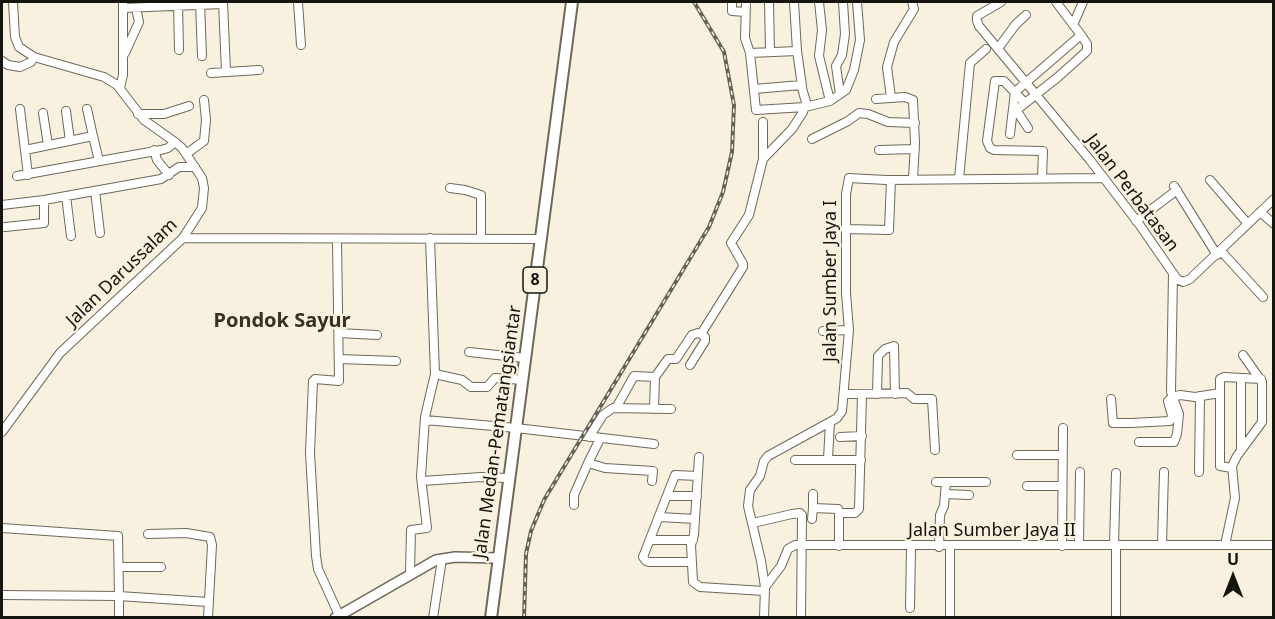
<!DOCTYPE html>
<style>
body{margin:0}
#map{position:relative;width:1275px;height:619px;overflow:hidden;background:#f9f1df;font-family:"Noto Sans",sans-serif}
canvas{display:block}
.frame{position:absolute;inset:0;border:3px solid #16140e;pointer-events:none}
.north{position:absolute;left:1203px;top:547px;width:60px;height:60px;-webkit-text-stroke:4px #f9f1df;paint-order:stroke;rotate:0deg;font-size:16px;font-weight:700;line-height:24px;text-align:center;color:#16140e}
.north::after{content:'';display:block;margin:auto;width:21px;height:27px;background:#16140e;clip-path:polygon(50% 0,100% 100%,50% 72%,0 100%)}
</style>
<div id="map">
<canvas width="1275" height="619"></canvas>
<div class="frame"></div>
<div class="north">U</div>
</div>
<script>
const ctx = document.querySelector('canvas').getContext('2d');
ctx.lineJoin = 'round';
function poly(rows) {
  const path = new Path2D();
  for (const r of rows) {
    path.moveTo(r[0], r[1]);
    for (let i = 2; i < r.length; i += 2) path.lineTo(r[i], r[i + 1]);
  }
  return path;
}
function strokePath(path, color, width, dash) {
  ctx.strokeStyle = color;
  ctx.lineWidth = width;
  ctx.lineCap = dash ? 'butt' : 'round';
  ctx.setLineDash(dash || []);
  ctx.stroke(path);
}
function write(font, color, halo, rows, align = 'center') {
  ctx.font = font + ' "Noto Sans",sans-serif';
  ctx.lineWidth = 4.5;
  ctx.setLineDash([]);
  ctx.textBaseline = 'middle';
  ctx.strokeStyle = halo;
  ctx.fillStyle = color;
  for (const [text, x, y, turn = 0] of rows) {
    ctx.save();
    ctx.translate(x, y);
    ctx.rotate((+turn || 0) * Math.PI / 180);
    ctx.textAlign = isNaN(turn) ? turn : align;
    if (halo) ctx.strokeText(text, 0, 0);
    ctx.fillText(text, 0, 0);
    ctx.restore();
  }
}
const minor = poly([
 [178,2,179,50],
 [200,2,202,56],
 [223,2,226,72],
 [298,2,301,45],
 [732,2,732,11,745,12],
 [746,2,745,38,750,53,756,110,805,107,830,101,846,90,854,70,860,40,857,2],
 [769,2,770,52],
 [794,2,797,51,802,86],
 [819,2,822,30,819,56,830,101],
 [1001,2,977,16,977,21,979,26,1090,160,1139,224,1177,279,1183,282,1190,279,1274,199],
 [123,8,223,4],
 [1073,25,1083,2],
 [999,47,1016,24,1026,15],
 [125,53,139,22,136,8],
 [750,53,797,51],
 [2,61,8,65,20,67,31,62,34,57],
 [211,73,259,70],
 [120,88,123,75,123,2],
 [840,94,836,66,842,55,845,34,843,2],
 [891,98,887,67,894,42,914,9,912,2],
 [876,99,905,97,913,100,915,143,913,179],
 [1025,103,1004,81,995,81,987,141,990,148,994,150,1043,151,1042,178],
 [20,109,28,175],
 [87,109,93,136],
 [1016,110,1028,128],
 [66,111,70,141],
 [1014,112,1058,77,1087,51,1087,44,1081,35],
 [43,113,48,145],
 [138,114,164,114,189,106],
 [1010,134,1015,92,1081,35,1056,2],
 [812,139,848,121,859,113,868,114,888,122,915,123],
 [25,150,93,136,99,161],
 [154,150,157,160,169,175],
 [879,150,915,149],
 [186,154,204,141,206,120,204,100],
 [763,159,763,122],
 [17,176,161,150,168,148,175,142],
 [959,179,970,63,986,49],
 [1210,180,1248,224],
 [1174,186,1217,255],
 [450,188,465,190,481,195,481,239],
 [95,191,100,233],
 [66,196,71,236],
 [2,205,44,200,161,179,179,167,195,167],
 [1260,212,1274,224],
 [1136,221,1177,190],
 [5,227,44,223,44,200],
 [846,229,889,230,891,180],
 [183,238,540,239],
 [337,240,339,381,315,379,313,381,310,453,316,556,318,569,339,615],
 [1221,251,1263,297],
 [823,331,849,330],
 [339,333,377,335],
 [469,352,525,358],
 [339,359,396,361],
 [690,365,705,341,705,337,701,334],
 [435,374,462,380,471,387,487,387,495,378,523,380],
 [655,377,668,359,676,359,692,335,698,333,701,334,743,267,743,264,731,243,749,215,763,159,792,129,803,112,806,102,801,85,754,89],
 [1241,378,1241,450],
 [845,394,907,393,914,399,932,399,935,450],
 [877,394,878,356,885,349,894,346,895,394],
 [1111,399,1113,423,1131,423,1170,421,1172,416,1168,401,1172,397,1180,395,1195,397,1220,393],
 [616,408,634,376,655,377,654,409],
 [425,420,516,428,654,444],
 [2,432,60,353,183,238,202,208,204,188,202,178,182,148,175,142,144,120,117,85,104,77,34,57,19,47,15,37,13,2],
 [589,437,603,415,613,408,671,409],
 [840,437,862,436],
 [600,439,588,463,605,468,653,471,652,481],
 [1139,442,1174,442,1177,434,1179,414,1171,392,1173,274],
 [1017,455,1062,455],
 [699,457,694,535,691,545,693,582,700,587,764,591],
 [828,459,830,422],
 [795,460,861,460],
 [1232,468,1220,466,1220,379,1224,377,1261,379],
 [1199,472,1200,396],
 [422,481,481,477,508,478],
 [936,482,986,482],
 [1027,486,1062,486],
 [813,494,813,508],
 [945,494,969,495],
 [667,496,697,496],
 [574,505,574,495,588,463],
 [660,517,695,519],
 [812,519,813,508,838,509,839,513,855,513,859,509,862,394],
 [753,523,792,514,800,513,802,515,801,618],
 [2,528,118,536,119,596,208,602],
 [148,534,186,533,210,537,212,545,208,618],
 [650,540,693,540],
 [1079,545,1080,472],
 [1114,545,1116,473],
 [1116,545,1116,618],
 [1162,545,1164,472],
 [1225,545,1235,498,1232,466,1237,456,1262,422,1262,382,1243,355],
 [839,546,839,513],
 [1062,546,1063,428],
 [939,547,940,515,944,506,946,482],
 [692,562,649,562,646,561,643,557,675,475,698,476],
 [119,567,161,567],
 [410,574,411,530,427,528,421,477,425,417,435,374,430,238],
 [765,587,761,561,748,506,750,490,760,476,764,461,768,456,830,422,837,418,842,411,849,330,846,293,846,194,849,178,886,180,1103,178],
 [2,595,119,596,119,618],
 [910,608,911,547],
 [433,618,442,559],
 [764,618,765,587,781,566,788,549,795,545,1274,545],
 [950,618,950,546]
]);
const major = poly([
 [335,618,436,560,455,557,498,558]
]);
const highway = poly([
 [491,618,572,2]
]);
const rail = poly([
 [524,618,526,554,531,531,544,500,709,227,723,192,732,152,734,105,724,52,694,2]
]);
const shields = [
 [535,280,24]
];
const shieldNames = [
 ["8",535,280]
];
const streetNames = [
 ["Jalan Perbatasan",1132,193,53],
 ["Jalan Darussalam",122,273,-44],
 ["Jalan Sumber Jaya I",831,281,-90],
 ["Jalan Medan-Pematangsiantar",498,432,-82],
 ["Jalan Sumber Jaya II",992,531]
];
const neighbourhoodNames = [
 ["Pondok Sayur",282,321]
];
strokePath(minor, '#6f6859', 10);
strokePath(major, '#6f6859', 12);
strokePath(highway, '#6f6859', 14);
strokePath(minor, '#fff', 8);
strokePath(major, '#fff', 9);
strokePath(highway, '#fff', 10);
strokePath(rail, '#656157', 4);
strokePath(rail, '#f9f1df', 1.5, [4.5]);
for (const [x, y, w] of shields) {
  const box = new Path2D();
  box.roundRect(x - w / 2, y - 13, w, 26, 4.5);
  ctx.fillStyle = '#f9f1df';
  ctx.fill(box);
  strokePath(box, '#16140e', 1.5);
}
write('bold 16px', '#16140e', null, shieldNames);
write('18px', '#16140e', '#f9f1df', streetNames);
write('bold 20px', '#383124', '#f9f1df', neighbourhoodNames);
</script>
